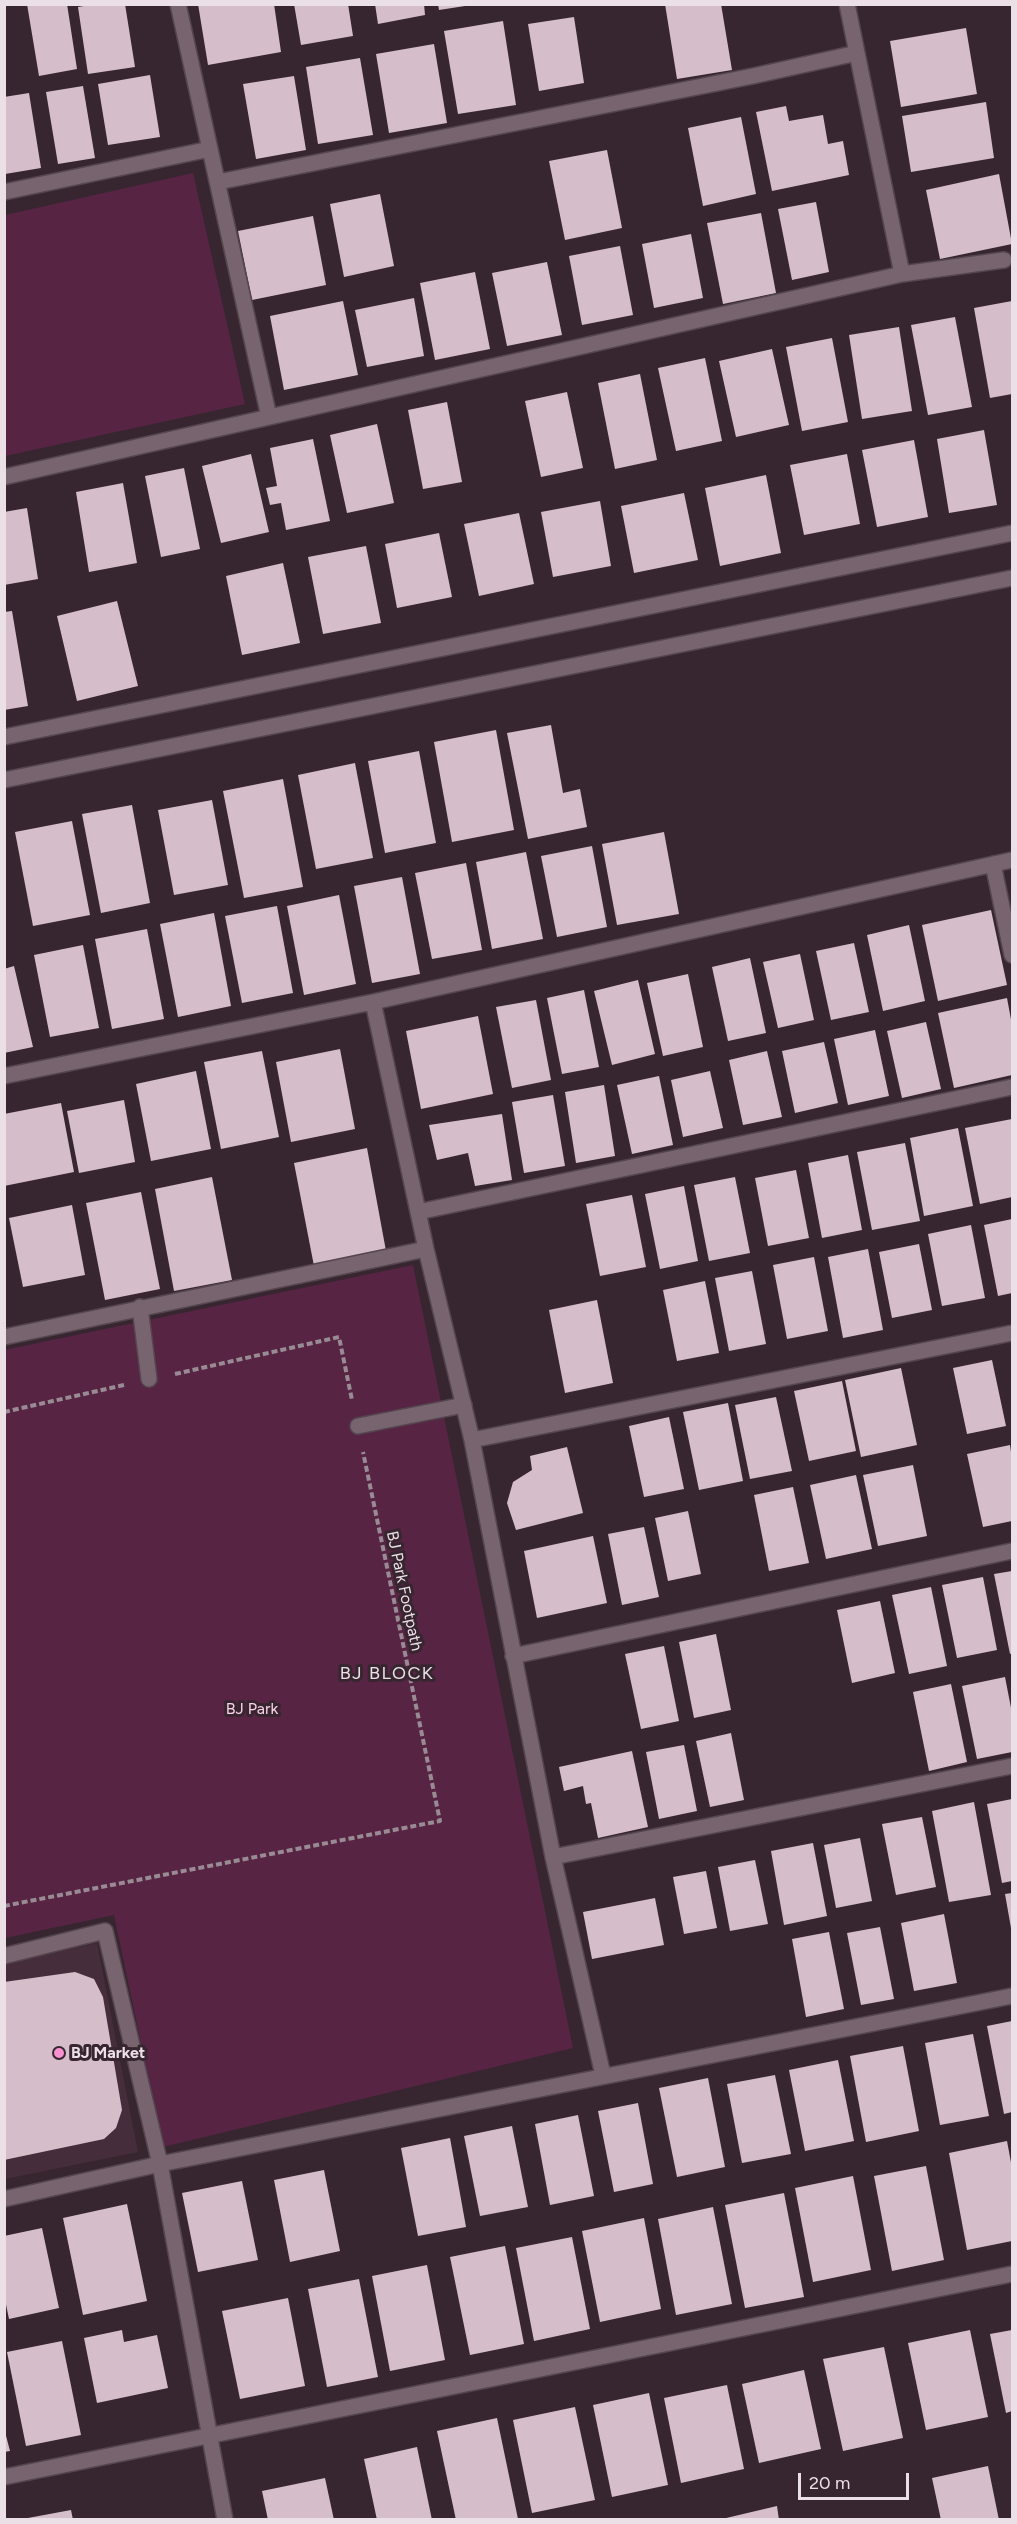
<!DOCTYPE html>
<style>
body{margin:0}
#map{position:relative;width:1017px;height:2524px;overflow:hidden;background:#372630;font-family:Figtree,sans-serif}
canvas{display:block}
.frame{position:absolute;inset:0;border:6px solid #ece0e7;pointer-events:none}
.scale{position:absolute;left:798px;top:2473px;width:111px;height:27px;box-sizing:border-box;border:3px solid #ece0e7;border-top:0;padding-left:8px;font-size:18px;line-height:21px;white-space:nowrap;color:#ece0e7;-webkit-text-stroke:4px #372630;paint-order:stroke}
</style>
<div id="map">
<canvas width="1017" height="2524"></canvas>
<div class="frame"></div>
<div class="scale">20 m</div>
</div>
<script>
const ctx = document.querySelector('canvas').getContext('2d');
ctx.lineJoin = 'round';
function paint(path, color) {
  ctx.fillStyle = color;
  ctx.fill(path, 'evenodd');
}
function poly(rows) {
  const path = new Path2D();
  for (const r of rows) {
    path.moveTo(r[0], r[1]);
    for (let i = 2; i < r.length; i += 2) path.lineTo(r[i], r[i + 1]);
  }
  return path;
}
function strokePath(path, color, width, dash) {
  ctx.strokeStyle = color;
  ctx.lineWidth = width;
  ctx.lineCap = dash ? 'butt' : 'round';
  ctx.setLineDash(dash || []);
  ctx.stroke(path);
}
function write(font, color, halo, rows, align = 'center') {
  ctx.font = font + ' Figtree,sans-serif';
  ctx.lineWidth = 6;
  ctx.setLineDash([]);
  ctx.textBaseline = 'middle';
  ctx.strokeStyle = halo;
  ctx.fillStyle = color;
  for (const [text, x, y, turn = 0] of rows) {
    ctx.save();
    ctx.translate(x, y);
    ctx.rotate((+turn || 0) * Math.PI / 180);
    ctx.textAlign = isNaN(turn) ? turn : align;
    if (halo) ctx.strokeText(text, 0, 0);
    ctx.fillText(text, 0, 0);
    ctx.restore();
  }
}
const built = poly([
 [97,1943,138,2152,5,2179,4,1964]
]);
const green = poly([
 [193,173,245,404,5,456,5,215],
 [413,1265,573,2048,163,2147,114,1915,5,1938,4,1350]
]);
const building = poly([
 [27,4,67,4,77,69,39,76],
 [95,4,125,4,135,67,88,74,78,7],
 [198,4,274,4,281,52,208,65],
 [294,4,348,4,353,36,301,45],
 [375,4,424,4,425,15,378,24],
 [438,4,465,4,465,6,439,10],
 [665,4,721,4,732,70,677,79],
 [574,17,584,83,539,91,528,24],
 [503,21,516,105,458,114,444,31],
 [966,28,977,94,901,107,890,41],
 [434,44,447,123,389,133,376,54],
 [360,58,373,135,318,144,306,67],
 [150,75,160,137,108,145,98,84],
 [294,76,306,150,256,159,243,84],
 [83,86,95,158,58,164,46,92],
 [29,93,41,168,5,174,4,97],
 [986,102,994,158,911,172,902,116],
 [786,106,789,121,823,115,828,144,843,141,849,175,772,191,756,112],
 [741,117,756,194,703,206,688,128],
 [607,150,622,228,565,240,549,161],
 [999,174,1012,244,940,259,926,190],
 [380,194,394,266,344,277,330,204],
 [816,202,829,272,792,280,778,209],
 [761,213,776,293,723,304,707,223],
 [313,216,326,285,252,300,238,231],
 [691,234,703,298,654,308,642,244],
 [620,246,633,315,582,325,569,256],
 [547,262,562,335,507,346,492,273],
 [475,272,490,349,435,360,420,283],
 [414,298,424,356,367,367,355,310],
 [343,301,358,375,284,390,270,316],
 [1012,301,1012,394,990,398,974,308],
 [955,317,972,407,928,415,911,325],
 [899,327,912,411,862,419,849,335],
 [832,338,848,422,802,431,786,347],
 [772,349,789,425,736,437,719,361],
 [705,358,722,441,676,451,658,368],
 [640,374,657,460,615,469,598,383],
 [567,392,583,468,541,477,525,401],
 [447,402,462,482,423,489,408,410],
 [377,424,394,503,347,513,330,435],
 [984,430,997,505,949,513,937,439],
 [313,439,330,521,286,530,281,503,270,505,266,488,277,486,270,448],
 [914,440,928,517,877,527,862,450],
 [251,454,269,532,221,543,202,466],
 [847,454,860,524,804,535,790,465],
 [184,468,200,549,161,557,145,476],
 [766,475,781,553,720,566,705,488],
 [123,483,137,563,89,572,76,492],
 [684,493,698,560,634,573,621,506],
 [600,501,611,566,553,577,541,512],
 [27,508,38,579,4,585,4,512],
 [519,513,534,584,479,596,464,524],
 [439,533,452,597,397,608,385,544],
 [366,546,381,623,323,634,308,557],
 [283,563,300,643,242,655,226,576],
 [117,601,138,686,77,701,57,616],
 [12,611,28,706,4,710,4,612],
 [551,725,563,793,580,789,587,827,528,839,507,733],
 [496,730,514,830,452,842,434,742],
 [419,751,436,843,385,853,368,761],
 [355,763,373,858,316,869,298,775],
 [283,779,303,887,244,898,223,791],
 [212,800,228,885,174,895,158,810],
 [132,805,150,903,101,913,82,814],
 [72,821,90,915,33,926,15,832],
 [664,832,679,914,617,925,602,844],
 [592,846,607,927,557,937,541,856],
 [526,852,543,939,492,949,476,862],
 [466,863,482,950,432,959,415,873],
 [402,877,420,974,372,983,354,886],
 [339,895,356,984,304,995,287,906],
 [277,906,293,993,242,1003,225,916],
 [991,910,1007,985,938,1001,922,925],
 [214,913,231,1006,178,1017,160,924],
 [909,925,925,1001,883,1011,867,935],
 [147,929,164,1019,112,1029,95,939],
 [854,943,869,1012,831,1020,816,951],
 [83,945,99,1028,50,1037,34,955],
 [800,954,814,1020,778,1028,763,962],
 [750,958,766,1033,728,1041,712,967],
 [14,966,33,1047,4,1053,4,969],
 [688,974,703,1047,663,1056,647,983],
 [638,980,655,1054,612,1065,594,991],
 [584,990,599,1067,562,1074,547,998],
 [1007,998,1012,1025,1012,1075,954,1088,938,1013],
 [536,1000,551,1080,512,1088,496,1007],
 [478,1016,493,1094,421,1109,406,1031],
 [926,1022,941,1089,902,1098,887,1031],
 [875,1030,889,1096,848,1105,834,1039],
 [824,1042,838,1103,795,1113,782,1051],
 [340,1049,355,1129,291,1142,276,1062],
 [262,1051,279,1137,221,1149,204,1062],
 [767,1051,782,1117,743,1125,729,1060],
 [196,1071,211,1149,151,1161,136,1084],
 [710,1071,723,1128,683,1137,671,1080],
 [659,1076,673,1145,632,1154,617,1085],
 [604,1085,615,1156,576,1163,565,1092],
 [553,1095,565,1166,524,1173,512,1102],
 [124,1100,135,1162,79,1173,67,1111],
 [61,1103,74,1172,4,1186,4,1114],
 [502,1114,512,1180,475,1186,468,1153,437,1160,429,1125],
 [1012,1119,1012,1197,980,1204,965,1128],
 [958,1128,973,1206,924,1216,910,1138],
 [905,1143,920,1221,872,1230,857,1152],
 [367,1148,386,1251,314,1266,294,1163],
 [848,1155,862,1230,822,1238,808,1163],
 [796,1170,809,1238,768,1246,755,1178],
 [212,1177,232,1280,174,1291,155,1189],
 [735,1177,750,1253,709,1261,694,1185],
 [684,1186,698,1261,660,1269,645,1194],
 [141,1192,160,1289,105,1300,86,1203],
 [632,1195,646,1267,600,1276,586,1204],
 [72,1205,85,1275,23,1287,9,1218],
 [1012,1219,1012,1293,998,1296,984,1225],
 [971,1225,985,1298,942,1306,928,1234],
 [919,1244,932,1310,892,1318,879,1252],
 [868,1249,883,1330,843,1338,828,1257],
 [814,1257,828,1331,787,1339,773,1265],
 [752,1271,766,1344,729,1351,715,1278],
 [705,1281,719,1353,677,1361,663,1290],
 [597,1300,613,1383,565,1393,549,1310],
 [992,1360,1006,1426,967,1434,953,1368],
 [901,1368,917,1445,861,1457,845,1380],
 [842,1381,856,1451,809,1461,794,1391],
 [776,1397,792,1471,750,1479,735,1405],
 [728,1403,743,1481,699,1490,683,1412],
 [669,1417,684,1489,644,1497,629,1426],
 [1010,1445,1012,1459,1012,1521,983,1527,967,1454],
 [567,1447,583,1513,516,1530,507,1503,513,1482,532,1470,530,1456],
 [913,1465,927,1536,878,1546,863,1475],
 [856,1475,872,1549,826,1559,810,1485],
 [793,1487,809,1563,769,1571,754,1495],
 [688,1511,701,1574,668,1581,655,1518],
 [644,1527,659,1597,622,1605,608,1534],
 [593,1536,607,1603,537,1618,524,1551],
 [1012,1571,1012,1653,1010,1654,994,1574],
 [983,1577,997,1650,957,1658,942,1585],
 [931,1587,947,1666,909,1674,892,1595],
 [880,1601,895,1673,852,1683,837,1610],
 [716,1634,731,1710,694,1718,679,1642],
 [664,1646,679,1721,641,1729,625,1654],
 [1005,1677,1012,1713,1012,1752,977,1759,962,1686],
 [951,1684,967,1762,929,1771,913,1692],
 [731,1733,744,1800,710,1807,696,1741],
 [684,1745,697,1811,659,1819,646,1752],
 [632,1751,648,1827,598,1838,591,1803,586,1804,583,1786,564,1791,559,1767],
 [1012,1799,1012,1881,1002,1883,987,1804],
 [974,1802,991,1895,949,1902,932,1811],
 [922,1817,936,1887,896,1895,882,1824],
 [860,1838,872,1901,836,1908,824,1845],
 [813,1843,827,1916,784,1925,771,1851],
 [755,1860,768,1924,730,1931,718,1867],
 [706,1871,717,1928,684,1934,673,1877],
 [1012,1893,1012,1928,1011,1928,1005,1894],
 [655,1898,664,1945,592,1959,583,1912],
 [944,1914,957,1983,914,1991,901,1923],
 [880,1927,894,1999,861,2005,847,1933],
 [829,1932,844,2009,806,2017,792,1939],
 [75,1972,94,1979,103,1997,122,2110,116,2128,104,2139,4,2160,4,1982],
 [1012,2021,1012,2112,1004,2114,987,2026],
 [973,2034,989,2116,940,2125,925,2043],
 [903,2046,919,2131,866,2142,850,2056],
 [838,2060,854,2141,805,2151,789,2070],
 [775,2075,791,2154,742,2163,727,2084],
 [708,2078,725,2167,677,2177,659,2088],
 [638,2103,653,2184,614,2192,598,2111],
 [578,2115,594,2196,550,2205,535,2124],
 [512,2126,528,2207,480,2216,464,2136],
 [450,2138,466,2227,418,2236,401,2148],
 [1007,2141,1012,2168,1012,2241,967,2250,949,2153],
 [926,2166,944,2260,892,2271,874,2176],
 [324,2170,340,2251,290,2262,274,2180],
 [853,2176,871,2270,813,2282,795,2188],
 [242,2181,258,2260,198,2272,182,2193],
 [784,2193,804,2297,745,2308,725,2205],
 [127,2204,147,2301,83,2315,63,2218],
 [713,2207,732,2304,676,2315,658,2219],
 [644,2218,661,2309,600,2322,582,2231],
 [42,2228,59,2308,9,2319,4,2295,4,2236],
 [572,2237,590,2329,534,2341,516,2248],
 [505,2246,524,2344,470,2355,450,2257],
 [427,2265,445,2360,390,2371,372,2276],
 [359,2279,378,2377,327,2387,308,2289],
 [288,2298,305,2386,240,2399,222,2311],
 [122,2330,124,2342,157,2335,168,2388,97,2403,84,2338],
 [970,2330,988,2417,926,2430,908,2343],
 [1012,2330,1012,2411,1006,2413,990,2334],
 [62,2341,81,2435,26,2446,7,2352],
 [884,2347,903,2438,843,2451,823,2359],
 [804,2370,821,2449,759,2463,742,2384],
 [727,2385,744,2469,681,2483,664,2398],
 [649,2393,668,2485,612,2497,593,2405],
 [575,2407,595,2500,532,2513,513,2420],
 [497,2418,518,2519,456,2520,437,2431],
 [4,2428,10,2451,4,2452],
 [417,2447,432,2520,377,2520,364,2459],
 [988,2466,999,2520,941,2520,932,2478],
 [325,2478,334,2520,268,2520,262,2491],
 [777,2506,779,2520,722,2520,722,2519],
 [71,2510,73,2520,28,2520,28,2518]
]);
const path = poly([
 [175,1374,339,1337,352,1400],
 [4,1412,124,1385],
 [4,1906,440,1821,363,1452]
]);
const service = poly([
 [140,1307,149,1379],
 [358,1426,464,1405]
]);
const minor = poly([
 [178,4,269,417],
 [847,4,902,274],
 [218,182,753,76,857,53],
 [4,192,210,149],
 [4,477,902,274,1004,260],
 [993,864,1012,955],
 [373,1002,426,1249,472,1440,553,1857,603,2075],
 [4,1076,373,1002,1012,860],
 [418,1212,1012,1087],
 [4,1337,426,1249],
 [472,1440,1012,1333],
 [513,1656,1012,1551],
 [553,1857,1012,1766],
 [4,1956,105,1931,160,2164,225,2520],
 [4,2199,160,2164,1012,1996],
 [4,2477,1012,2274]
]);
const secondary = poly([
 [4,737,1012,533],
 [4,780,1012,578]
]);
const markers = [
 [59,2053,6,"#f790ce"]
];
const streetNames = [
 ["BJ Park Footpath",404,1591,78]
];
const parkNames = [
 ["BJ Park",252,1709]
];
const poiNames = [
 ["BJ Market",71,2053]
];
const neighbourhoodNames = [
 ["BJ BLOCK",387,1674]
];
paint(built, '#452d3b');
paint(green, '#572444');
paint(building, '#d5beca');
strokePath(service, '#54454e', 18);
strokePath(minor, '#54454e', 18);
strokePath(secondary, '#54454e', 18);
strokePath(path, '#998b93', 4, [6, 3]);
strokePath(service, '#78646f', 15);
strokePath(minor, '#78646f', 15);
strokePath(secondary, '#78646f', 15);
for (const [x, y, r, color] of markers) {
  const dot = new Path2D();
  dot.arc(x, y, r, 0, 2 * Math.PI);
  ctx.fillStyle = color;
  ctx.fill(dot);
  strokePath(dot, '#372630', 2);
}
write('16px', '#ece0e7', '#372630', streetNames);
write('16px', '#fad1e8', '#372630', parkNames);
write('bold 16px', '#ece0e7', '#372630', poiNames, 'left');
ctx.letterSpacing = '1.5px';
write('18px', '#ece0e7', '#372630', neighbourhoodNames);
ctx.letterSpacing = '0px';
</script>
